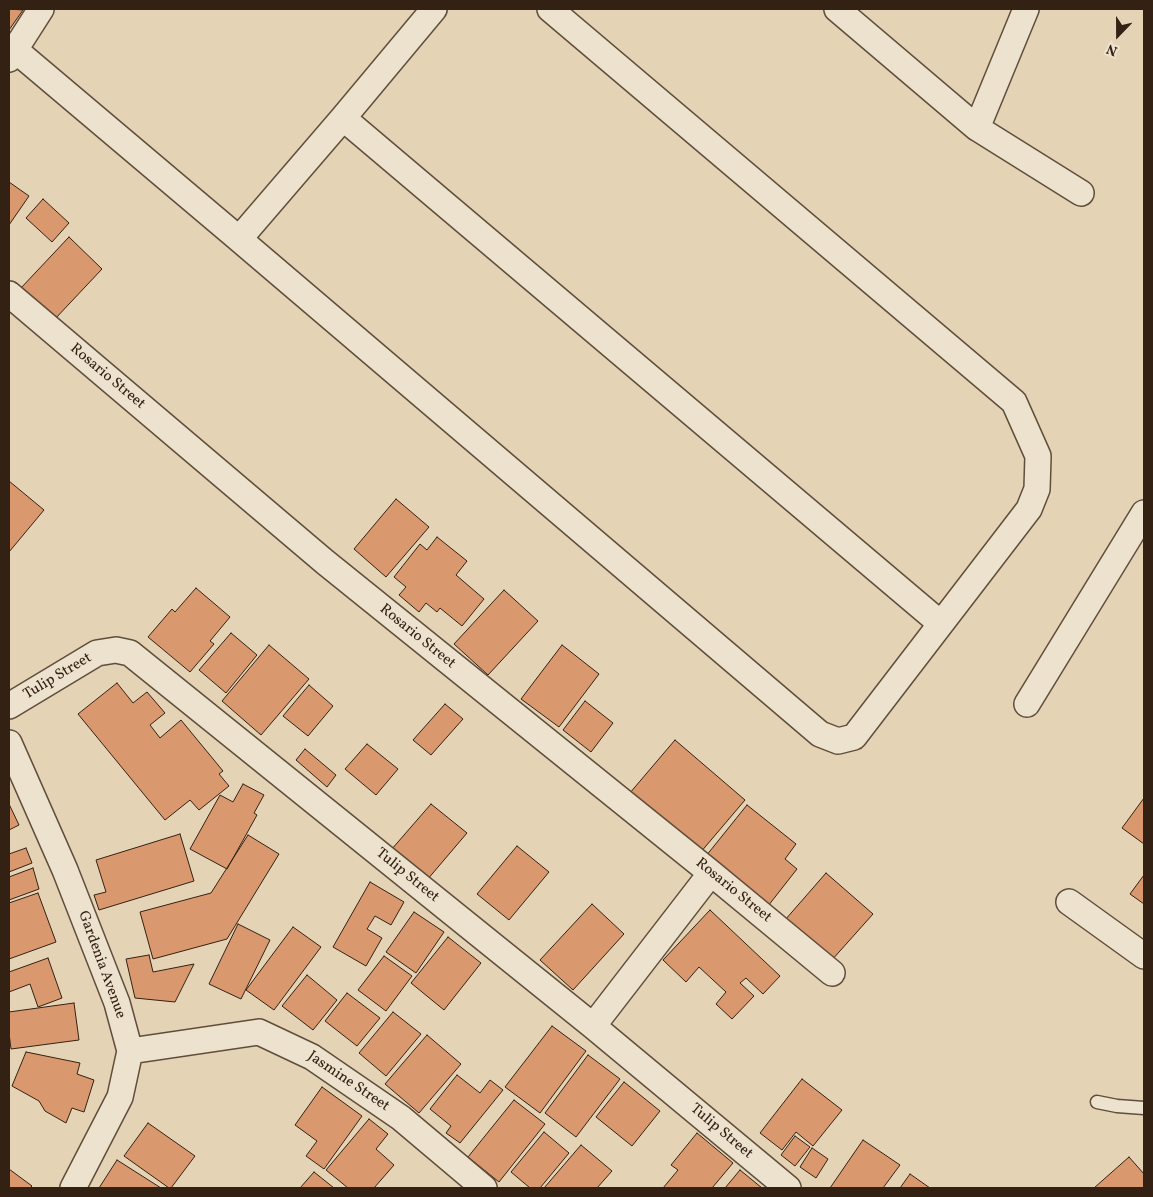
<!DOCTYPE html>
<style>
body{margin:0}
#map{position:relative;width:1153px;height:1197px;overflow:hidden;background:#e4d3b4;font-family:Vollkorn,serif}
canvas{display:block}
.frame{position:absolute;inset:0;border:10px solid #332114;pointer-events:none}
.north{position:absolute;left:1093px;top:10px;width:50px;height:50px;-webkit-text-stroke:4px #ede2ce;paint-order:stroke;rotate:202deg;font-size:14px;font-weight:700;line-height:20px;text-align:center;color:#332114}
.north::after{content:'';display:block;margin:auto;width:18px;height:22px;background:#332114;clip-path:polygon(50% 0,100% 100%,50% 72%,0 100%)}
</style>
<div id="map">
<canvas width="1153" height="1197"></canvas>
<div class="frame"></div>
<div class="north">N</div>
</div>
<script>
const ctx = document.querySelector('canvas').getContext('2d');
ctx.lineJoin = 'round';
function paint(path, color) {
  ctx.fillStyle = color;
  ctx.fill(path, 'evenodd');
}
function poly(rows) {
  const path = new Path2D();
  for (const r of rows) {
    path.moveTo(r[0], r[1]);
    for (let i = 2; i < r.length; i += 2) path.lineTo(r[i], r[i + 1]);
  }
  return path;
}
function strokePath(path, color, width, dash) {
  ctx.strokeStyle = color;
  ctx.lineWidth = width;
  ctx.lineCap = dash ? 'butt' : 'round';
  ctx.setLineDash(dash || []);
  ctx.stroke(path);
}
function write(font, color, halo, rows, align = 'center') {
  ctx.font = font + ' Vollkorn,serif';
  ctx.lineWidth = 4.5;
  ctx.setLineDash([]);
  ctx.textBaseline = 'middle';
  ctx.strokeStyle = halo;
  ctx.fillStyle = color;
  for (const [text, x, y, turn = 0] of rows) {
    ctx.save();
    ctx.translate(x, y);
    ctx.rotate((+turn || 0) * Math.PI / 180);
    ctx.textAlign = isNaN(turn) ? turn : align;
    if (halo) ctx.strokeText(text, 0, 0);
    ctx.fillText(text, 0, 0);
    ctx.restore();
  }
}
const building = poly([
 [9,9,23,10,9,30,9,9],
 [9,182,29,196,9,225,9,182],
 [43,199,69,223,52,242,26,218,43,199],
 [69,237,102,269,54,320,20,289,69,237],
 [9,481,44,510,9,552,9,481],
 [396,499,429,527,386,577,354,549,396,499],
 [437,537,467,561,456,575,484,599,462,626,440,608,437,612,426,603,419,612,399,595,406,587,394,577,420,544,427,550,437,537],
 [196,588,230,617,210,641,214,644,190,672,148,637,172,609,175,612,196,588],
 [504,590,538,621,488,675,454,644,504,590],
 [231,633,257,655,226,693,199,670,231,633],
 [269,645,309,679,261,735,222,701,269,645],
 [562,645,599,674,559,727,521,699,562,645],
 [117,683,133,703,147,692,165,713,150,725,160,738,181,720,223,771,219,774,229,786,199,810,190,800,165,820,78,714,117,683],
 [309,685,333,706,308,736,283,716,309,685],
 [585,701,613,723,591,752,563,730,585,701],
 [445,704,463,719,431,755,413,740,445,704],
 [675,740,745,800,700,853,629,794,675,740],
 [367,744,398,769,376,795,345,769,367,744],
 [305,749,336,775,327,787,296,760,305,749],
 [243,784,264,795,254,813,257,815,227,869,190,849,220,795,233,802,243,784],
 [1144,798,1144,844,1122,828,1144,798],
 [9,804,19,825,9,830,9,804],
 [431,804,467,833,427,880,391,850,431,804],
 [747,805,796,844,785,859,797,869,768,906,706,856,747,805],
 [180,834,194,881,99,910,94,895,106,892,96,860,180,834],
 [248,835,279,854,227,939,153,959,140,912,211,893,248,835],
 [517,846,549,872,509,920,477,894,517,846],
 [26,848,32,863,9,872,9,854,26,848],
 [33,868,39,889,9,900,9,877,33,868],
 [826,873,873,914,831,961,785,920,826,873],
 [1144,875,1144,904,1130,894,1144,875],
 [370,882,404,902,391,925,375,916,367,929,382,938,366,966,333,947,370,882],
 [38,893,56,942,9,959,9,903,38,893],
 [592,904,624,934,573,990,540,960,592,904],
 [710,910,780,976,763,994,746,978,740,983,754,996,732,1019,716,1004,726,992,699,967,686,982,663,960,710,910],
 [414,912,444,932,416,973,386,952,414,912],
 [238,924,270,940,241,999,209,984,238,924],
 [293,927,321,947,274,1010,246,990,293,927],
 [448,937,481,963,444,1010,411,983,448,937],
 [149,955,153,972,194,964,175,1002,135,998,126,959,149,955],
 [384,956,412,976,386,1011,358,990,384,956],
 [48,958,62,998,38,1007,30,984,9,992,9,972,48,958],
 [307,975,337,1000,313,1030,282,1006,307,975],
 [347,993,380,1018,357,1046,325,1021,347,993],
 [74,1003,79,1040,11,1049,9,1033,9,1012,74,1003],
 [393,1012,421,1034,386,1076,359,1053,393,1012],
 [552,1026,586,1051,540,1113,505,1087,552,1026],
 [427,1035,461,1064,419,1113,385,1084,427,1035],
 [26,1052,80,1063,77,1074,94,1080,84,1112,72,1108,66,1123,45,1111,39,1101,12,1086,26,1052],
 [588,1055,620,1079,576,1137,545,1113,588,1055],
 [457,1075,480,1093,490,1080,503,1090,460,1143,446,1133,451,1126,430,1109,457,1075],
 [802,1079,842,1110,813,1146,796,1132,782,1150,760,1133,802,1079],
 [624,1082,660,1111,632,1146,596,1117,624,1082],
 [322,1087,362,1116,324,1169,306,1156,317,1141,295,1125,322,1087],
 [514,1100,545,1124,499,1182,468,1157,514,1100],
 [369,1119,388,1134,376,1149,394,1165,374,1188,348,1188,326,1170,369,1119],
 [148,1123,195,1156,171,1188,169,1188,124,1156,148,1123],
 [544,1132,569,1153,540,1188,530,1188,511,1172,544,1132],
 [697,1133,733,1163,712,1188,663,1188,678,1170,671,1165,697,1133],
 [795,1136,810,1147,795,1166,781,1155,795,1136],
 [863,1140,900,1165,883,1188,830,1188,863,1140],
 [581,1145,612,1171,597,1188,544,1188,581,1145],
 [812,1148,828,1159,816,1178,800,1167,812,1148],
 [1129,1157,1144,1174,1144,1188,1094,1188,1129,1157],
 [117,1160,161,1188,99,1188,117,1160],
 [9,1169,32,1186,30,1188,9,1188,9,1169],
 [740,1170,762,1188,725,1188,740,1170],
 [314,1172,334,1188,300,1188,314,1172],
 [910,1174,930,1188,900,1188,910,1174]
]);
const service = poly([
 [1097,1102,1117,1106,1144,1108]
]);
const minor = poly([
 [837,9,977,128,1026,9],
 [14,49,239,239,343,118,434,9],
 [9,59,41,9],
 [343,118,940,623],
 [977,128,1081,193],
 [239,239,820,734,838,741,854,737,1029,509,1037,489,1038,456,1014,402,550,9],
 [9,294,325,562,711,873,832,973],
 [1027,704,1144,513],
 [9,706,97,653,116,650,130,653,593,1026,788,1188],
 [9,743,65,870,117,1003,130,1051,120,1097,73,1188],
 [1069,902,1144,956],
 [593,1026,711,873],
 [130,1051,259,1032,312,1057,401,1118,484,1188]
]);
const streetNames = [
 ["Rosario Street",107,377,40],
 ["Rosario Street",417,637,39],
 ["Tulip Street",58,677,-31],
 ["Tulip Street",407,876,39],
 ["Rosario Street",733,891,39],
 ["Gardenia Avenue",101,965,70],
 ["Jasmine Street",348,1082,34],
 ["Tulip Street",721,1132,40]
];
paint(building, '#da986f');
strokePath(building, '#332114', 1);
strokePath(service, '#5f4e3c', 15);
strokePath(minor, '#5f4e3c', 28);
strokePath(service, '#ede2ce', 12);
strokePath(minor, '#ede2ce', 25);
write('15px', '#332114', '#ede2ce', streetNames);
</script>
